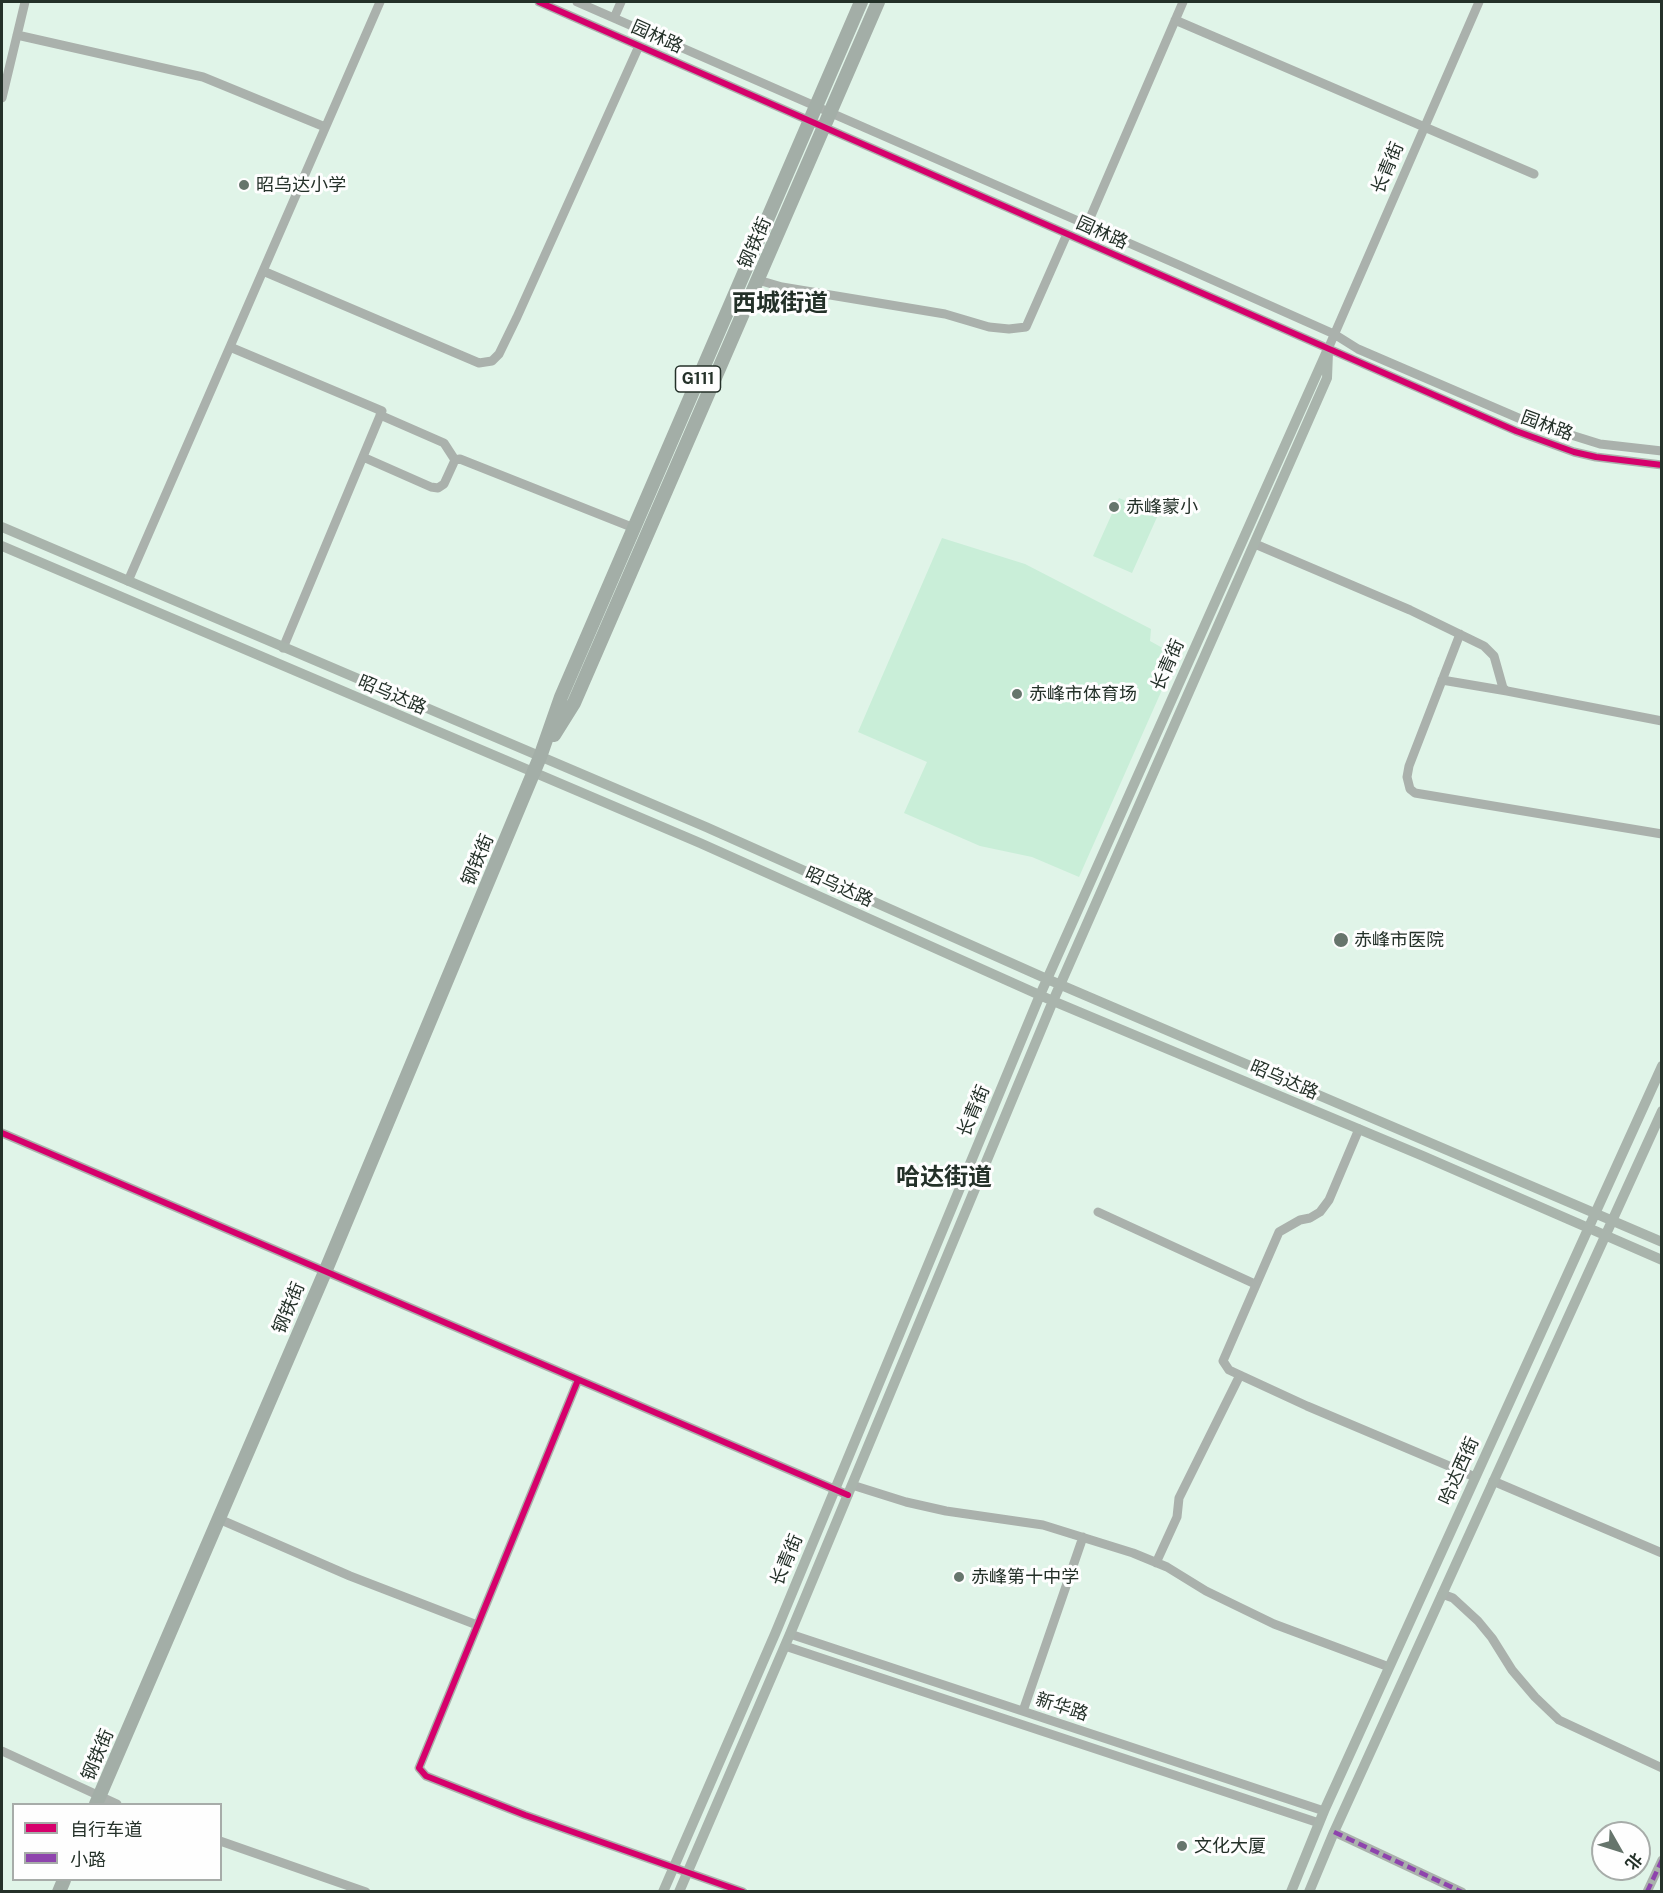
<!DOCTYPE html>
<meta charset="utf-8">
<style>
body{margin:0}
#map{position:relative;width:1663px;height:1893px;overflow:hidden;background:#e0f4e8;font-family:"Public Sans","Noto Sans SC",sans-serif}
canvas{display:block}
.frame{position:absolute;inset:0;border:3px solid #243129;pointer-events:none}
.legend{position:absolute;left:12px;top:1803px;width:210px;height:78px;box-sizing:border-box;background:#fefefe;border:2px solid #a7aca9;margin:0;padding:8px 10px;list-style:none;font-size:18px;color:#243129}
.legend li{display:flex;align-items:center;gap:12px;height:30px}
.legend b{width:30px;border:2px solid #a7aca9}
.north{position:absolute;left:1591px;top:1821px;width:60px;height:60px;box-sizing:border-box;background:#fefefe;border:2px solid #a7aca9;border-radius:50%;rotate:129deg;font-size:16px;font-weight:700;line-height:24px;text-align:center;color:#243129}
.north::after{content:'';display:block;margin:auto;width:21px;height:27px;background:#66756c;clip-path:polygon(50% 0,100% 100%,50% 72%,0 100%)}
</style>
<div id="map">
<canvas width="1663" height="1893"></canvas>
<div class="frame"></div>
<ul class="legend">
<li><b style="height:8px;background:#d6006c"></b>自行车道</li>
<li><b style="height:8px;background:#8e44ad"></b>小路</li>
</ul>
<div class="north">北</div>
</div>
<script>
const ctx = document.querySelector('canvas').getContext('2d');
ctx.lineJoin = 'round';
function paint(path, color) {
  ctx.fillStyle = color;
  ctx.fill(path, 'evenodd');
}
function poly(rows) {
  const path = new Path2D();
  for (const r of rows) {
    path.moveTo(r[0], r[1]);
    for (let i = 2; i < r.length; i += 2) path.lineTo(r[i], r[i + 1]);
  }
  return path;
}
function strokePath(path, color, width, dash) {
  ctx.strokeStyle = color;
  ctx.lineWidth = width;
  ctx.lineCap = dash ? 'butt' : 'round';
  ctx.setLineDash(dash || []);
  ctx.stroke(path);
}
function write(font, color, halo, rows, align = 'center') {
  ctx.font = font + ' "Public Sans","Noto Sans SC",sans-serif';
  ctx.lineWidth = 6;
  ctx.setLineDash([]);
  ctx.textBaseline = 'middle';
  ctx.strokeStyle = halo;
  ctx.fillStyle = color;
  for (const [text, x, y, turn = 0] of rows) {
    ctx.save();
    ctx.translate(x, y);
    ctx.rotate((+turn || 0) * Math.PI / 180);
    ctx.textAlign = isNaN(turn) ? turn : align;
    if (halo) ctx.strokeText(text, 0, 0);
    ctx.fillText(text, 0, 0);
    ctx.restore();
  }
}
const green = poly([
 [1119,498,1158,515,1132,573,1093,556],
 [942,538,1025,564,1151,629,1150,641,1177,656,1079,877,1032,857,980,846,904,813,927,762,858,732]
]);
const minor = poly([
 [539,2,1516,431,1574,452,1596,457,1662,465],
 [577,2,1179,265,1334,334,1358,349,1523,420,1600,444,1662,451],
 [614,18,621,2],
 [1175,20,1534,174],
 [17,35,203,77,325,127],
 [2,98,25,2],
 [1087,225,1183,2],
 [263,271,479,363,492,361,499,354,517,317,639,46],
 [758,280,782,287,945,314,989,327,1009,329,1026,327,1067,234],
 [230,347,382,411,283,648],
 [1328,349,1479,2],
 [380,415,444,443,455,460],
 [363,457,431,487,438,488,444,484,455,460,460,459,634,528],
 [1255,544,1410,610,1484,646,1494,656,1503,688,1507,691,1662,721],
 [128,581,380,2],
 [1460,634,1409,766,1407,777,1410,789,1415,793,1662,834],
 [1442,680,1507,691],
 [1359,1129,1329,1200,1320,1212,1310,1218,1300,1220,1279,1232,1223,1361,1229,1370,1307,1406,1475,1477],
 [2,1133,848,1495],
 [1098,1212,1255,1284],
 [578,1380,419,1768,426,1776,525,1815,743,1892],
 [1493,1481,1662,1553],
 [852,1485,906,1502,946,1511,1043,1525,1133,1553,1167,1567,1206,1591,1274,1624,1389,1667],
 [219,1519,350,1576,477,1625],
 [1156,1563,1177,1517,1179,1498,1240,1375],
 [1442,1594,1453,1598,1478,1621,1492,1638,1512,1670,1535,1697,1559,1720,1662,1768],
 [790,1634,1324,1811],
 [785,1646,1319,1823],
 [1023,1711,1083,1537],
 [2,1751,117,1804],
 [1334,1832,1462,1892],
 [220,1841,366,1892],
 [1647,1892,1662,1860]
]);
const major = poly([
 [2,527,706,827,1047,979,1662,1242],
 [2,546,700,843,1053,1001,1423,1156,1662,1260],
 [663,1892,775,1634,1040,995,1328,349],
 [679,1892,790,1634,1053,1001,1327,378,1328,352],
 [1291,1892,1324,1811,1662,1066],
 [1309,1892,1334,1832,1662,1111]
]);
const highway = poly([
 [554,735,574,703,878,2],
 [96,1804,325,1272,540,757,561,697,861,2],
 [59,1892,64,1880]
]);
const quiet = poly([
 [1334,1832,1462,1892],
 [1647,1892,1662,1860]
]);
const cycleway = poly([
 [539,2,1516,431,1574,452,1596,457,1662,465],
 [2,1133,848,1495],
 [578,1380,419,1768,426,1776,525,1815,743,1892]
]);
const markers = [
 [244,185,6,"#66756c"],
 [1114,507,6,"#66756c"],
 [1017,694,6,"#66756c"],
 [1341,940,8,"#66756c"],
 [959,1577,6,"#66756c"],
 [1182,1846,6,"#66756c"]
];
const shields = [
 [698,379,45]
];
const shieldNames = [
 ["G111",698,379]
];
const streetNames = [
 ["园林路",657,37,24],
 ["长青街",1388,168,-67],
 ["园林路",1102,233,24],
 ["钢铁街",755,243,-66],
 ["园林路",1547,426,20],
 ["长青街",1168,665,-66],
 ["昭乌达路",392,695,23],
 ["钢铁街",478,860,-67],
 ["昭乌达路",839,887,24],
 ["昭乌达路",1284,1080,23],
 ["长青街",974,1111,-67],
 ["钢铁街",289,1308,-67],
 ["哈达西街",1459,1471,-66],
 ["长青街",787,1560,-67],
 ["新华路",1062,1707,18],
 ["钢铁街",98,1755,-67]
];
const poiNames = [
 ["昭乌达小学",256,185],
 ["赤峰蒙小",1126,507],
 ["赤峰市体育场",1029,694],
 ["赤峰市医院",1354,940],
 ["赤峰第十中学",971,1577],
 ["文化大厦",1194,1846]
];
const districtNames = [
 ["西城街道",780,304],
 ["哈达街道",944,1178]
];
paint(green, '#c9eed8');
strokePath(minor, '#aab1ac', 9);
strokePath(major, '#a9b4ac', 10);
strokePath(highway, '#a3aea7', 14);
strokePath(quiet, '#8e44ad', 4.5, [9, 4.5]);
strokePath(cycleway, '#d6006c', 6);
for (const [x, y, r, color] of markers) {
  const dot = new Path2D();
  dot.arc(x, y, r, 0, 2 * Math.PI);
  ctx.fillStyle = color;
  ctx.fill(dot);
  strokePath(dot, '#fefefe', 2);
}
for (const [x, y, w] of shields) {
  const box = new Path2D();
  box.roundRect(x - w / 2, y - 13, w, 26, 4.5);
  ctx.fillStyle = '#fefefe';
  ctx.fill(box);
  strokePath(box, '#243129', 1.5);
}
write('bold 16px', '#243129', null, shieldNames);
write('18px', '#243129', '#fefefe', streetNames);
write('18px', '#243129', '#fefefe', poiNames, 'left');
write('bold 24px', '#243129', '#fefefe', districtNames);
</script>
